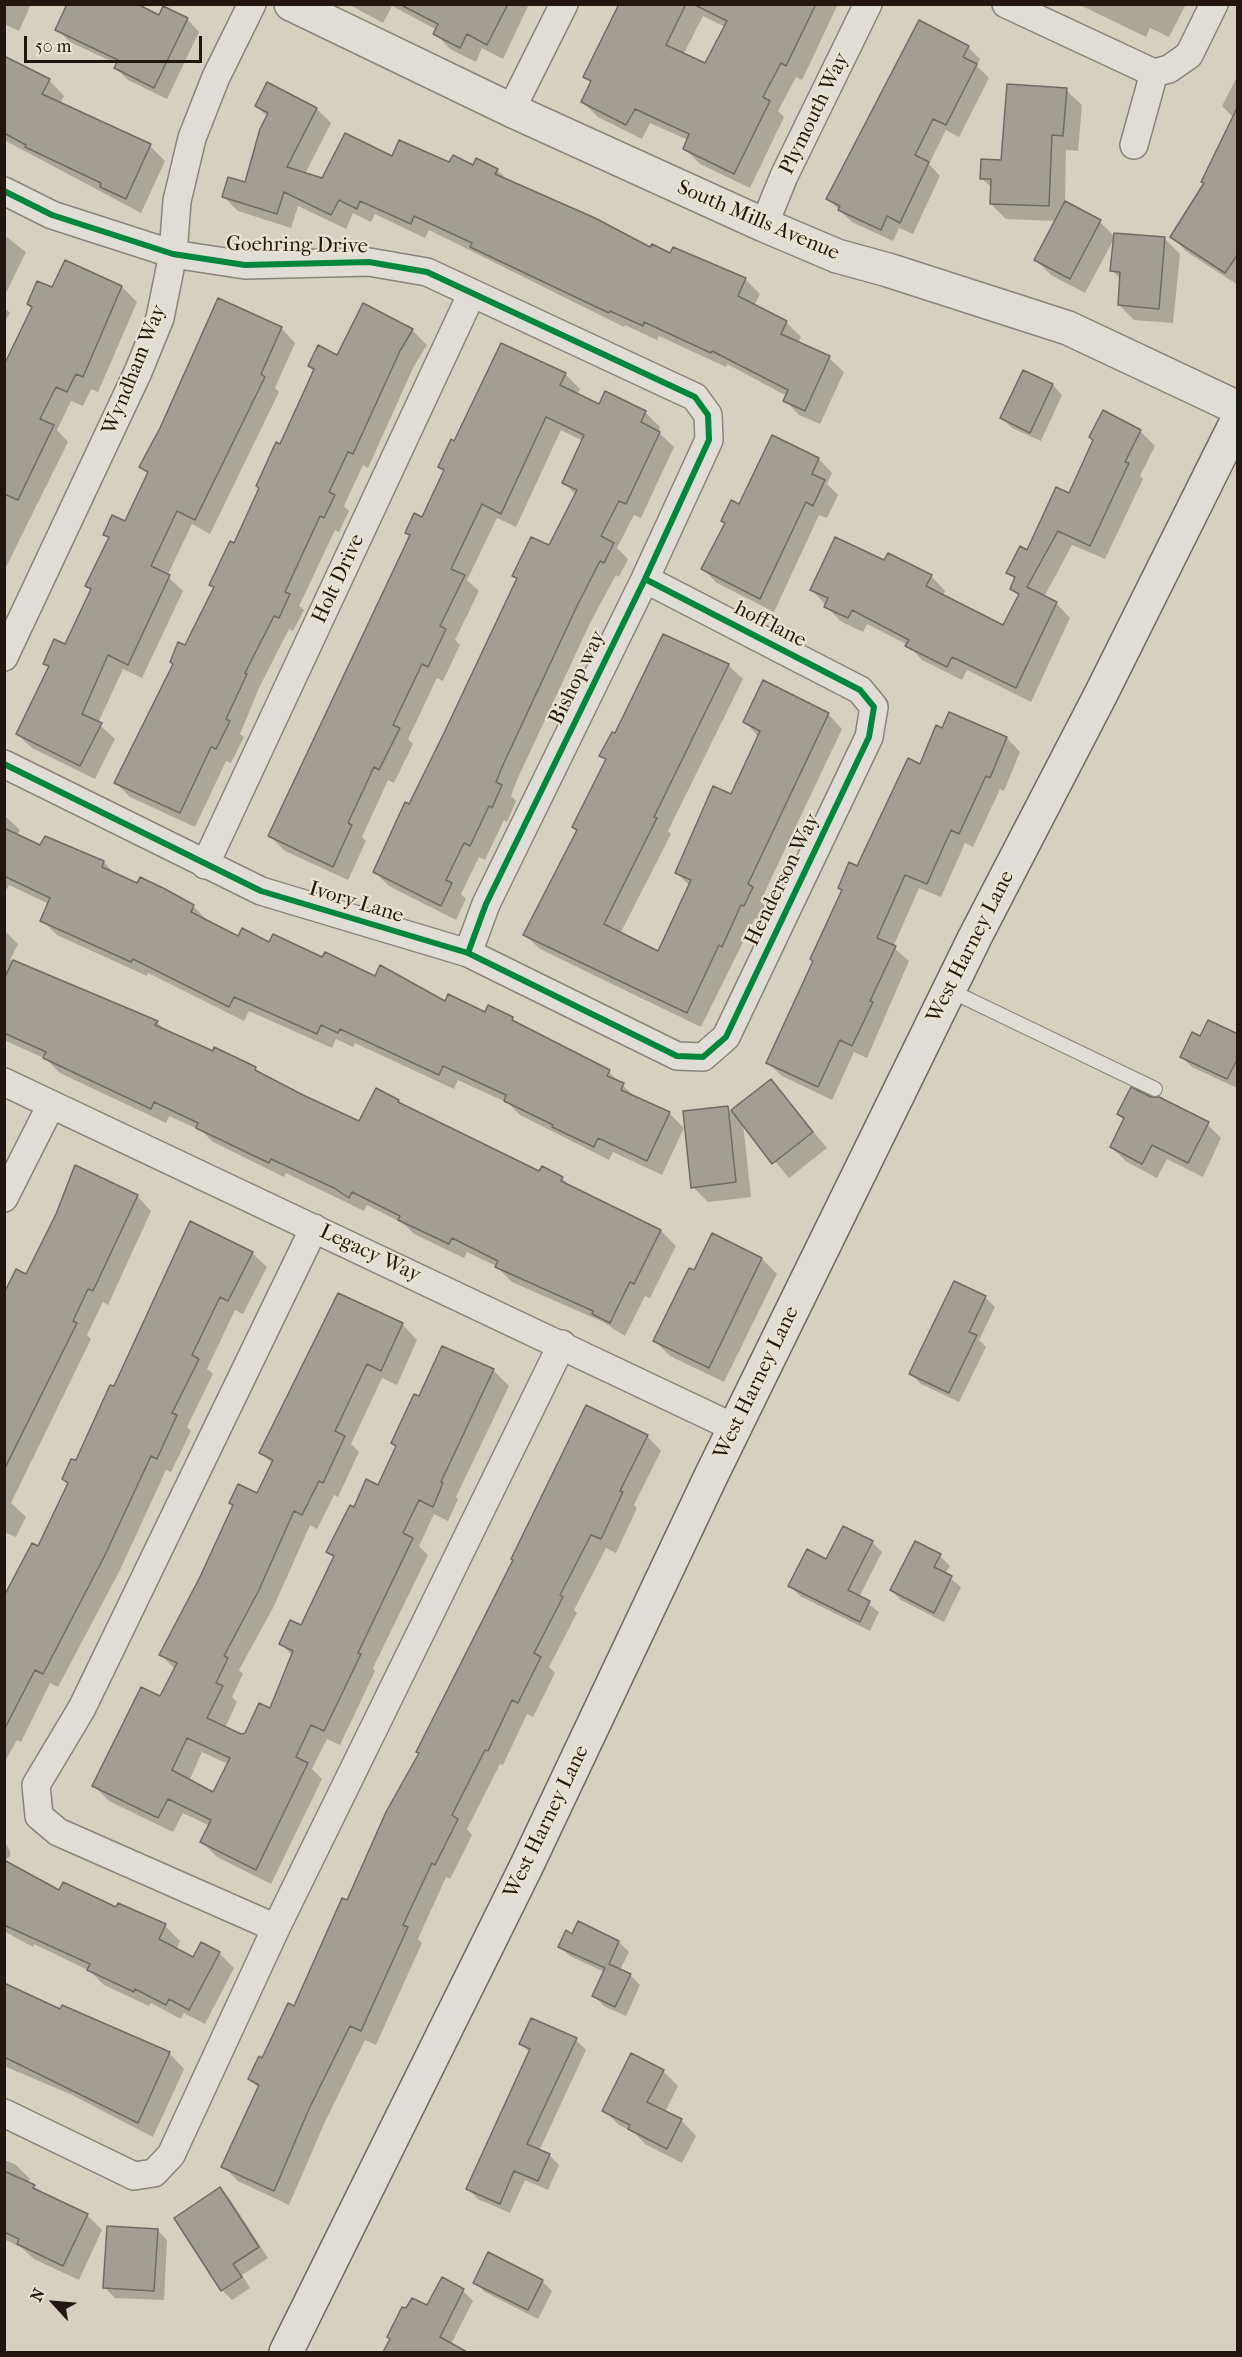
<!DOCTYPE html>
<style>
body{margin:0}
#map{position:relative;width:1242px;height:2357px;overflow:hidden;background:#d5d0c0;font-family:"IM FELL French Canon",serif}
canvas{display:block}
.frame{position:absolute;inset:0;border:6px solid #221710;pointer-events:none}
.north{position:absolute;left:24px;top:2273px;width:60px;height:60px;-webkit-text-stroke:4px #e9e3d1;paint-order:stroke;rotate:296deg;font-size:16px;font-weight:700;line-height:24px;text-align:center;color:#221710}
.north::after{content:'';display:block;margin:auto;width:21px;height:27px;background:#221710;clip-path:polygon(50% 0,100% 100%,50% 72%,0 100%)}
.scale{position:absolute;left:24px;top:36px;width:178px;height:27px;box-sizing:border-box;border:3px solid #221710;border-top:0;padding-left:8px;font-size:18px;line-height:21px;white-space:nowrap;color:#221710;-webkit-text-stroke:4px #e9e3d1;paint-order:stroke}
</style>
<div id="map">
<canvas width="1242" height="2357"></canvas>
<div class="frame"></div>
<div class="north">N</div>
<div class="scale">50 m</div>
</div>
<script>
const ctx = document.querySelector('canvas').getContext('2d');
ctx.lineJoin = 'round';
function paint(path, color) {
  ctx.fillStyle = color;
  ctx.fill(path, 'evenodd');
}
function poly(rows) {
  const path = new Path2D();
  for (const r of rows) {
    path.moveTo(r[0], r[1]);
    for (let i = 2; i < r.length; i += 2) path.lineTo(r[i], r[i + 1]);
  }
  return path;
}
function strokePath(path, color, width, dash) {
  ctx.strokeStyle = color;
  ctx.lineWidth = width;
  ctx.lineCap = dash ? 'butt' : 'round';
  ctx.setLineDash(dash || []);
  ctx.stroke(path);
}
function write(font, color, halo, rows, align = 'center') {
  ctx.font = font + ' "IM FELL French Canon",serif';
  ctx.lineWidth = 4.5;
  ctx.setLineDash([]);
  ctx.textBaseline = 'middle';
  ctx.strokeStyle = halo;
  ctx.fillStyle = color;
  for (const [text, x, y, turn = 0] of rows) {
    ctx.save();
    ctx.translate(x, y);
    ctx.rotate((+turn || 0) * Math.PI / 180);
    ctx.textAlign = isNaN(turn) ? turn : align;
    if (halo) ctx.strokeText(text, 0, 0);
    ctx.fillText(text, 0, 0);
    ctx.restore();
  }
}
const shadow = poly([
 [4,4,31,4,19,31,4,24],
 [348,4,529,4,503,59,482,48,476,62,450,49,435,33,437,30,392,6,383,23],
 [626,4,838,4,802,80,796,77,778,111,784,117,750,188,700,164,684,148,688,140,650,123,642,139,598,117,583,102,592,83,585,77],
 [703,16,725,27,706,65,683,55],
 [1078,4,1186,4,1169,37,1150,28,1146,37],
 [159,17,187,19,199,32,167,99,128,80,116,68,117,64,70,42,57,29],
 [968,47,980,59,977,66,989,78,959,137,946,130,929,164,940,176,913,234,899,228,893,241,852,222,828,199],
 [4,58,49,80,64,96,60,104,150,146,165,161,141,213,4,140],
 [1238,75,1238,285,1187,252,1172,237,1205,184,1233,117,1222,106],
 [267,84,317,109,331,123,305,174,323,180,393,158,497,170,509,181,651,249,670,255,673,249,746,280,760,294,754,306,787,323,801,337,798,343,829,358,844,372,820,424,799,415,785,400,787,396,727,364,726,367,659,336,657,340,625,325,624,327,429,230,425,238,375,214,371,222,353,213,346,229,298,206,291,228,238,211,223,196,246,184,268,117,256,106],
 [1066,90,1082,105,1078,151,1066,150,1065,203,1100,222,1115,237,1085,293,1051,275,1036,260,1056,221,1006,219,991,204,992,188,981,178,1002,161],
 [4,235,26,252,4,297],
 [1164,238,1180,254,1173,323,1134,320,1119,305,1121,280,1112,270],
 [65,262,122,287,137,302,98,392,91,389,83,406,71,401,57,430,68,442,4,571,4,368,33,308,29,304,53,289],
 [4,307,10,313,4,323],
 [281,328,295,343,275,388,279,392,210,534,192,524,167,576,183,591,142,678,123,669,98,723,115,739,95,779,32,748,17,734,49,668,45,663,66,646,92,591,87,586,110,539,105,534,126,523,149,475,141,467],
 [412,330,427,345,414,366,368,468,363,465,344,506,349,511,339,532,335,530,299,606,304,610,293,631,289,629,259,688,240,734,244,737,231,763,226,761,195,827,130,797,116,783,215,589,211,585,235,545,315,371,310,366],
 [1024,372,1053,385,1062,395,1041,441,1012,428,1002,418],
 [565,374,580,389,577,395,600,406,606,393,646,413,660,427,658,432,674,447,641,518,634,515,617,548,628,559,619,577,616,575,591,621,517,780,511,796,516,801,507,822,504,820,485,860,479,857,461,894,466,899,456,920,389,886,374,871,410,806,518,580,514,576,550,547,576,495,564,483,583,441,561,430,516,527,497,518,467,580,479,591,455,640,460,645,443,681,437,678,408,739,413,744,394,783,388,780,362,837,366,841,348,880,285,851,270,836,411,537,407,533,423,519,444,472,440,467,455,443],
 [1104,412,1141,432,1155,446,1140,476,1143,479,1105,559,1072,545,1044,597,1056,603,1070,618,1031,702,967,670,962,680,922,660,908,645,867,624,863,632,840,621,812,590,884,562,931,576,945,591,943,596,1004,627,1019,596,1012,589,1016,580,1008,572,1028,552,1069,495,1094,441],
 [819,459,832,473,827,484,838,495,827,518,819,515,774,612,717,583,703,569,726,524,723,521,740,506],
 [728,665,743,679,668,831,671,834,620,934,659,953,690,886,676,872,732,796,759,737,745,722,828,714,842,729,762,898,767,902,758,919,755,918,701,1027,540,949,525,935,578,831,607,761,601,755,616,736],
 [1007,738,1020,752,1004,791,1000,789,973,847,965,843,941,897,919,888,893,947,909,961,867,1058,854,1052,832,1100,782,1076,768,1063,858,868,921,766],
 [4,815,20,830,17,836,41,847,104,862,116,875,193,906,208,921,239,938,323,959,486,1014,489,1007,609,1072,637,1099,669,1113,684,1128,662,1175,613,1152,609,1160,520,1115,508,1103,458,1080,454,1089,355,1043,353,1047,336,1039,332,1048,249,1011,244,1021,148,973,147,976,57,935,42,920,49,904,9,885,4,894],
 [4,930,18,944,10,960,157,1022,166,1032,255,1068,262,1076,360,1123,398,1101,405,1107,540,1173,562,1178,572,1188,661,1231,676,1246,650,1298,645,1296,625,1336,603,1322,512,1282,496,1266,467,1252,464,1258,414,1234,404,1224,367,1205,364,1211,286,1173,284,1177,213,1142,202,1131,169,1116,166,1123,60,1073,46,1059,4,1040],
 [1238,1035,1237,1088,1192,1067,1182,1057,1201,1038],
 [771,1081,827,1148,789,1178,743,1123,751,1197,708,1202,693,1187,727,1108,732,1112],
 [1119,1114,1206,1123,1221,1138,1203,1177,1167,1159,1157,1178,1127,1162,1111,1147,1125,1120],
 [137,1196,151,1211,108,1305,103,1302,87,1335,91,1339,11,1503,26,1517,16,1537,4,1532,4,1296,27,1276],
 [713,1235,762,1259,777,1274,724,1382,670,1356,655,1341],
 [252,1253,267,1267,243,1314,235,1310,207,1369,213,1374,187,1427,191,1431,171,1472,166,1470,120,1570,58,1687,50,1683,21,1742,17,1740,4,1763,4,1597,39,1548,69,1485,64,1479,76,1462,115,1388],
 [985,1297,995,1307,979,1340,986,1347,959,1402,921,1384,911,1374],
 [402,1324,417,1340,397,1385,382,1378,351,1444,359,1452,338,1497,334,1495,317,1529,310,1525,274,1606,239,1670,243,1674,232,1697,237,1702,225,1728,241,1735,246,1734,271,1710,293,1656,281,1644,302,1627,335,1558,328,1551,354,1509,379,1487,397,1447,393,1443,420,1398,443,1348,494,1371,509,1386,456,1497,458,1499,448,1521,434,1514,419,1546,428,1555,373,1668,375,1671,340,1745,327,1739,312,1769,322,1779,271,1884,217,1857,202,1842,210,1826,183,1813,173,1832,109,1801,94,1786,161,1698,175,1669,161,1655,234,1506,230,1503,258,1495,273,1464,261,1453],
 [202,1752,228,1764,214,1794,189,1781],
 [647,1436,661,1451,634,1505,637,1508,616,1553,606,1548,574,1610,577,1613,549,1667,555,1673,533,1717,527,1714,503,1765,500,1764,467,1829,472,1835,450,1879,446,1877,418,1939,422,1943,376,2045,365,2040,324,2124,289,2205,238,2181,223,2166,259,2088,249,2079,294,2008,348,1902],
 [872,1542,882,1552,859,1597,879,1612,870,1631,800,1596,790,1586,827,1561],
 [940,1556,950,1566,945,1574,961,1587,944,1622,901,1600,891,1590],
 [4,1841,10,1851,10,1857,4,1860],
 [4,1861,59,1892,165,1926,180,1941,176,1950,194,1959,219,1953,234,1968,205,2024,184,2013,181,2019,151,2003,149,2006,104,1985,90,1971,34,1944,33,1947,4,1931],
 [573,1936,619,1942,629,1952,620,1970,630,1975,640,1985,626,2016,604,2006,594,1996,604,1972,570,1956,560,1947],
 [4,1985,60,2011,169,2053,184,2069,153,2137,70,2094,4,2066],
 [576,2040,586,2050,539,2151,549,2155,559,2165,548,2190,525,2180,510,2213,478,2199,468,2189,530,2053,521,2044],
 [663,2071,678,2086,665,2112,681,2120,696,2136,682,2163,645,2144,635,2133,619,2125,604,2110],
 [4,2160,15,2164,30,2179,28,2183,43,2194,87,2215,102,2230,79,2280,34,2259,22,2248,4,2239],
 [220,2189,230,2199,268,2258,242,2275,250,2288,232,2300,222,2290],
 [157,2230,167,2240,164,2300,115,2298,105,2288],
 [542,2281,552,2291,538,2319,485,2292,475,2282],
 [463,2291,473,2301,450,2346,456,2352,385,2352,391,2339,427,2307]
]);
const building = poly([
 [67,4,137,4,159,15,163,6,188,18,154,88,114,68,118,60,55,30,67,4],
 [399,4,508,4,487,45,467,34,460,48,433,34,438,24,399,4],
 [619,4,686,4,666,45,705,63,727,21,693,4,816,4,786,66,781,63,763,97,770,101,734,174,683,149,689,134,635,109,626,125,581,102,591,81,583,77,619,4],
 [919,20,969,46,963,57,977,64,946,125,933,119,915,155,929,162,900,223,887,216,881,230,838,210,840,206,826,199,919,20],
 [4,56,50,79,42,94,151,144,126,199,100,187,101,183,25,147,26,145,4,133,4,56],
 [267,82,317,108,287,167,322,178,345,133,392,156,399,140,449,162,453,155,473,165,476,158,498,169,495,174,595,218,650,247,652,244,670,253,673,247,746,278,738,296,787,321,781,334,830,356,805,411,783,401,788,390,712,351,711,353,644,322,643,326,610,311,609,313,470,247,472,243,414,216,411,224,360,201,357,209,339,200,331,215,284,192,277,214,222,197,228,177,245,182,260,129,268,113,255,106,267,82],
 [1007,84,1067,88,1063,136,1052,135,1049,206,990,204,991,179,980,179,981,159,1001,160,1007,84],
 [1238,106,1238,254,1225,273,1170,237,1204,183,1201,182,1238,106],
 [1065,201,1101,220,1070,279,1034,260,1065,201],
 [1114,233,1165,237,1159,309,1118,305,1120,272,1110,271,1114,233],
 [65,260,122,286,83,377,76,374,67,392,56,387,40,419,54,425,18,500,4,494,4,365,32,307,27,304,37,281,52,287,65,260],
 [218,298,282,327,261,374,265,377,195,520,177,511,151,566,170,575,128,665,108,655,82,714,102,723,80,766,16,734,49,666,43,664,54,639,65,644,91,589,85,586,109,537,103,535,112,515,125,521,148,472,139,467,160,428,218,298],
 [363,303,413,329,400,351,353,454,348,452,329,492,335,495,324,518,320,516,285,592,290,594,279,618,274,616,245,673,247,674,226,719,230,721,216,749,211,747,180,813,114,783,173,664,170,662,178,642,185,645,214,587,209,585,230,541,234,543,259,488,256,486,276,442,280,444,306,387,314,369,308,366,318,345,337,355,363,303],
 [501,343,566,373,560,385,599,404,605,391,646,411,641,422,660,432,626,504,619,501,601,536,614,543,604,563,600,561,577,606,503,765,496,782,502,785,492,808,489,806,470,846,464,843,446,880,452,883,441,906,373,872,405,802,409,804,444,733,517,578,512,576,531,537,549,545,577,490,562,483,584,435,546,417,501,514,482,504,451,569,465,575,440,626,446,629,428,667,422,664,393,725,400,728,379,770,374,767,348,823,352,825,333,867,268,836,410,535,405,533,414,513,422,517,444,470,438,467,451,439,454,441,501,343],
 [1023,370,1053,384,1030,433,1000,418,1023,370],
 [1103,410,1141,430,1125,462,1129,463,1090,546,1058,531,1027,587,1057,602,1016,688,952,657,947,667,905,646,909,640,852,610,848,618,824,607,828,598,810,590,835,537,884,560,888,553,932,575,926,586,1003,625,1019,594,1010,589,1015,577,1006,573,1020,546,1027,550,1056,487,1069,493,1093,440,1089,437,1103,410],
 [772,435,819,458,812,474,825,480,813,506,806,502,760,599,701,569,725,523,721,521,731,500,739,504,772,435],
 [663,634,729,664,654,817,657,818,604,924,658,951,691,880,675,873,713,786,731,794,760,731,743,722,763,680,829,713,748,884,753,887,744,906,741,905,722,947,719,945,687,1013,523,935,577,830,572,827,606,759,599,756,612,732,615,733,663,634],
 [949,712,1007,737,990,778,986,776,959,834,951,830,927,884,905,875,877,938,896,946,870,1001,873,1002,852,1046,840,1040,818,1087,766,1063,813,961,810,959,842,890,838,888,849,862,857,866,908,758,920,764,936,725,942,728,949,712],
 [4,828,40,845,45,836,104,861,102,867,137,883,140,877,165,889,194,905,191,912,238,936,242,928,269,942,273,934,322,957,325,952,375,976,380,965,445,1001,448,994,485,1012,488,1005,513,1017,512,1020,610,1070,607,1076,624,1083,621,1090,670,1112,647,1161,598,1138,594,1147,552,1127,553,1125,504,1101,506,1095,443,1066,439,1075,340,1029,338,1033,321,1025,317,1034,234,997,229,1007,133,959,131,962,40,921,50,898,4,876,4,828],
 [13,960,158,1021,155,1025,213,1051,214,1047,256,1067,255,1070,303,1095,359,1121,376,1088,399,1100,398,1102,539,1171,542,1166,563,1177,561,1181,661,1230,634,1284,630,1282,610,1323,592,1314,593,1311,495,1267,498,1261,452,1238,449,1244,398,1220,400,1216,352,1192,349,1198,334,1188,271,1159,269,1163,196,1128,198,1123,154,1102,151,1109,43,1058,46,1052,4,1033,4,979,13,960],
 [1208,1020,1238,1034,1238,1058,1227,1079,1180,1057,1192,1032,1200,1036,1208,1020],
 [771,1079,813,1132,772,1164,731,1110,771,1079],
 [1131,1087,1151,1097,1159,1097,1209,1122,1188,1163,1152,1145,1142,1164,1110,1147,1124,1118,1117,1114,1131,1087],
 [728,1106,736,1182,691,1188,683,1111,728,1106],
 [75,1165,138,1195,93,1291,88,1289,73,1321,77,1323,4,1470,4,1293,16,1269,26,1274,56,1214,75,1165],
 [190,1221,253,1252,228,1301,220,1297,192,1355,199,1359,172,1413,177,1415,157,1459,151,1456,105,1555,43,1674,35,1670,4,1730,4,1596,32,1543,38,1546,68,1483,62,1479,71,1459,76,1460,110,1385,114,1386,190,1221],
 [712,1233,762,1258,709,1368,653,1341,689,1268,694,1270,712,1233],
 [954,1281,986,1296,969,1332,977,1335,949,1393,909,1374,954,1281],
 [338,1293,403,1323,381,1371,367,1364,335,1431,345,1436,323,1483,319,1481,302,1515,294,1511,259,1590,224,1656,228,1658,216,1683,223,1686,207,1718,241,1734,245,1733,259,1703,270,1708,293,1651,279,1644,290,1620,301,1625,334,1556,326,1552,350,1505,354,1507,366,1479,378,1485,396,1446,391,1443,414,1394,419,1396,442,1346,494,1369,441,1482,443,1483,433,1507,419,1500,403,1533,413,1538,358,1653,361,1654,324,1731,311,1725,296,1757,308,1763,256,1870,200,1842,211,1820,168,1799,158,1818,92,1786,141,1687,160,1696,177,1663,159,1655,200,1577,233,1505,229,1503,238,1484,257,1493,273,1460,259,1453,338,1293],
 [187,1738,230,1758,213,1792,172,1770,187,1738],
 [586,1405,648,1435,620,1491,623,1492,601,1539,591,1535,560,1595,563,1597,534,1653,541,1657,518,1703,512,1700,488,1751,485,1750,452,1815,458,1819,435,1865,432,1863,403,1925,408,1927,361,2031,350,2026,309,2109,274,2191,221,2167,259,2085,248,2079,259,2056,262,2058,288,2003,294,2006,342,1898,347,1900,386,1812,419,1753,416,1752,513,1560,511,1559,586,1405],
 [843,1526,873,1541,848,1590,870,1601,860,1622,788,1586,807,1549,826,1559,843,1526],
 [915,1541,941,1554,934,1567,952,1576,934,1613,890,1590,915,1541],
 [4,1860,59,1890,63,1882,116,1907,118,1903,166,1924,159,1939,193,1957,201,1942,220,1952,189,2010,169,1999,166,2005,135,1989,134,1992,87,1970,90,1964,4,1925,4,1860],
 [578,1921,619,1941,609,1964,631,1974,615,2007,592,1996,605,1968,558,1947,566,1930,572,1934,578,1921],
 [4,1983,60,2009,62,2005,170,2052,138,2123,4,2057,4,1983],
 [531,2018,577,2038,527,2144,550,2154,538,2181,514,2171,500,2204,466,2189,530,2049,519,2044,531,2018],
 [631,2053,664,2070,647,2102,682,2119,667,2149,628,2129,630,2125,602,2111,631,2053],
 [4,2171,35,2185,33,2188,88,2214,63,2266,17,2244,19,2239,4,2232,4,2171],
 [220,2187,259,2247,233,2264,242,2277,221,2291,174,2218,220,2187],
 [107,2226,158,2229,154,2291,103,2288,107,2226],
 [488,2252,543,2280,528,2310,473,2283,488,2252],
 [442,2277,464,2289,440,2337,467,2352,383,2352,390,2339,387,2337,402,2307,406,2308,412,2298,427,2305,442,2277]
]);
const service = poly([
 [949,990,1155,1089]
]);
const minor = poly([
 [1006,4,1154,73],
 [511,110,564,4],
 [1134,145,1154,73,1169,69,1189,55,1214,4],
 [4,191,52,215,173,254,245,265,369,262,427,272,695,397,708,415,709,440,645,579,486,904,468,953],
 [764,225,784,176,868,4],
 [4,657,138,372,160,318,173,254,177,201,192,138,216,77,252,4],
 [4,764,261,891,468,953,677,1056,703,1057,726,1037,869,737,874,707,860,690,645,579],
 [205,865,472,293],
 [4,1082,735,1428],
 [4,1198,51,1105],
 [276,1928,58,1832,39,1816,36,1785,82,1708,314,1228],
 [4,2113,134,2176,154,2173,171,2155,276,1928,562,1344]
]);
const tertiary = poly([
 [291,4,511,110,764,225,837,256,888,270,1068,328,1238,408]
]);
const secondary = poly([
 [286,2352,527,1865,711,1476,975,937,1101,694,1238,419]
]);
const cycleway = poly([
 [4,191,52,215,173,254,245,265,369,262,427,272,695,397,708,415,709,440,645,579,486,904,468,953],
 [4,764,261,891,468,953,677,1056,703,1057,726,1037,869,737,874,707,860,690,645,579]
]);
const streetNames = [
 ["Plymouth Way",815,114,-64],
 ["South Mills Avenue",758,221,23],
 ["Goehring Drive",297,246,1],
 ["Wyndham Way",135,370,-68],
 ["Holt Drive",339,579,-65],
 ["hoff lane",770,625,27],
 ["Bishop way",578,678,-64],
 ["Henderson Way",783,880,-64],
 ["Ivory Lane",356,903,17],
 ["West Harney Lane",971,947,-63],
 ["Legacy Way",370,1254,25],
 ["West Harney Lane",757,1383,-64],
 ["West Harney Lane",547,1822,-64]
];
paint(shadow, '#0003');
paint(building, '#a39e94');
strokePath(building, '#6f6b62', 1.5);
strokePath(service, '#89847a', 16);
strokePath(minor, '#89847a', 30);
strokePath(tertiary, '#89847a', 36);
strokePath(secondary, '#6f6b62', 36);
strokePath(service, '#dfddd5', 14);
strokePath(minor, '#dfddd5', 27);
strokePath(tertiary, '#dfddd5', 33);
strokePath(secondary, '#dfddd5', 33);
strokePath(cycleway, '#00873e', 6);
write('21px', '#221710', '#e9e3d1', streetNames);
</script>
